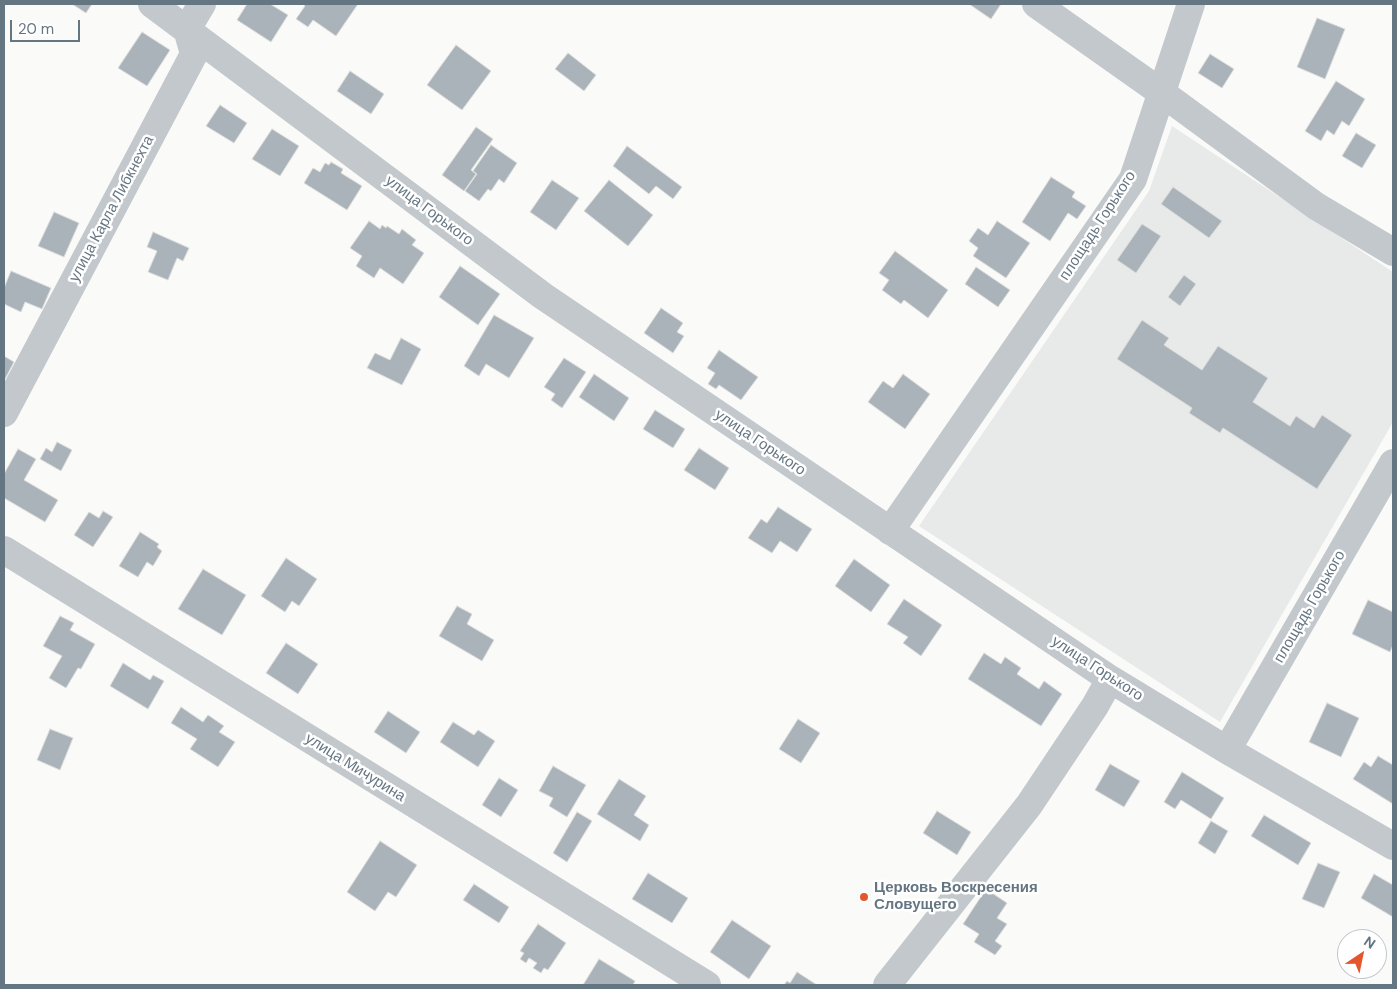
<!DOCTYPE html>
<meta charset="utf-8">
<style>
body{margin:0}
#map{position:relative;width:1397px;height:989px;overflow:hidden;background:#fafaf8;font-family:"DM Sans",sans-serif}
canvas{display:block}
.frame{position:absolute;inset:0;border:5px solid #657683;pointer-events:none}
.north{position:absolute;left:1337px;top:929px;width:50px;height:50px;box-sizing:border-box;background:#fff;border:1px solid #c1c8cd;border-radius:50%;rotate:34deg;font-size:14px;font-weight:700;line-height:20px;text-align:center;color:#657683}
.north::after{content:'';display:block;margin:auto;width:18px;height:22px;background:#e4572e;clip-path:polygon(50% 0,100% 100%,50% 72%,0 100%)}
.scale{position:absolute;left:10px;top:20px;width:70px;height:22px;box-sizing:border-box;border:2px solid #657683;border-top:0;padding-left:6px;font-size:15px;line-height:18px;white-space:nowrap;color:#657683;-webkit-text-stroke:4px #fff;paint-order:stroke}
</style>
<div id="map">
<canvas width="1397" height="989"></canvas>
<div class="frame"></div>
<div class="north">N</div>
<div class="scale">20 m</div>
</div>
<script>
const ctx = document.querySelector('canvas').getContext('2d');
ctx.lineJoin = 'round';
function paint(path, color) {
  ctx.fillStyle = color;
  ctx.fill(path, 'evenodd');
}
function poly(rows) {
  const path = new Path2D();
  for (const r of rows) {
    path.moveTo(r[0], r[1]);
    for (let i = 2; i < r.length; i += 2) path.lineTo(r[i], r[i + 1]);
  }
  return path;
}
function strokePath(path, color, width, dash) {
  ctx.strokeStyle = color;
  ctx.lineWidth = width;
  ctx.lineCap = dash ? 'butt' : 'round';
  ctx.setLineDash(dash || []);
  ctx.stroke(path);
}
function write(font, color, halo, rows, align = 'center') {
  ctx.font = font + ' "DM Sans",sans-serif';
  ctx.lineWidth = 5;
  ctx.setLineDash([]);
  ctx.textBaseline = 'middle';
  ctx.strokeStyle = halo;
  ctx.fillStyle = color;
  for (const [text, x, y, turn = 0] of rows) {
    ctx.save();
    ctx.translate(x, y);
    ctx.rotate((+turn || 0) * Math.PI / 180);
    ctx.textAlign = isNaN(turn) ? turn : align;
    if (halo) ctx.strokeText(text, 0, 0);
    ctx.fillText(text, 0, 0);
    ctx.restore();
  }
}
const built = poly([
 [1172,126,1393,272,1393,422,1220,722,919,526,1149,191]
]);
const building = poly([
 [72,4,92,4,86,13,72,4],
 [247,4,270,4,288,15,271,42,237,20,247,4],
 [303,4,358,4,336,36,313,20,308,27,296,19,305,6,303,4],
 [969,4,1001,4,991,19,969,4],
 [1317,18,1345,29,1325,79,1297,67,1317,18],
 [142,32,170,50,147,86,118,68,142,32],
 [456,45,491,71,462,110,427,85,456,45],
 [568,53,596,75,584,91,555,69,568,53],
 [1210,54,1234,69,1222,88,1198,73,1210,54],
 [350,71,384,94,371,114,337,91,350,71],
 [1336,81,1365,99,1349,126,1342,121,1334,135,1327,130,1321,141,1305,131,1336,81],
 [220,105,247,123,234,143,206,126,220,105],
 [476,127,493,139,471,170,476,174,464,191,442,175,476,127],
 [272,129,299,146,280,176,252,159,272,129],
 [1356,133,1376,145,1362,168,1342,156,1356,133],
 [491,145,517,163,504,183,499,179,491,191,488,189,479,201,465,191,477,174,473,171,491,145],
 [627,146,682,187,673,199,656,186,649,194,613,166,627,146],
 [331,162,343,169,341,173,362,186,347,210,304,183,313,168,320,172,325,163,329,165,331,162],
 [1051,177,1075,192,1072,197,1086,206,1077,219,1068,213,1050,241,1022,222,1051,177],
 [552,180,579,198,556,230,530,212,552,180],
 [609,180,653,215,628,246,584,211,609,180],
 [1173,187,1222,221,1209,238,1161,204,1173,187],
 [54,212,79,223,64,257,38,246,54,212],
 [369,221,380,229,382,225,386,228,387,226,399,234,402,229,416,240,412,245,424,253,403,284,380,268,374,278,356,266,362,256,350,248,369,221],
 [997,221,1030,243,1006,278,973,256,978,248,969,241,978,228,988,235,997,221],
 [1142,224,1161,236,1136,273,1117,260,1142,224],
 [153,232,189,248,183,261,177,258,168,280,148,272,157,251,147,247,153,232],
 [895,251,948,290,928,318,904,300,901,304,882,290,889,280,879,273,895,251],
 [460,266,500,294,478,325,439,297,460,266],
 [976,267,1010,290,998,307,965,284,976,267],
 [11,271,51,288,42,309,25,302,21,312,4,304,4,288,11,271],
 [1184,275,1196,284,1180,306,1168,297,1184,275],
 [661,308,683,323,677,332,684,336,673,353,644,333,661,308],
 [494,315,534,338,509,378,486,364,479,376,464,366,494,315],
 [1142,320,1169,338,1164,345,1202,370,1218,346,1268,378,1253,402,1290,426,1296,416,1314,428,1322,415,1352,435,1317,489,1223,428,1220,433,1189,413,1192,408,1117,359,1142,320],
 [401,338,421,349,402,385,367,368,375,353,390,360,401,338],
 [719,350,758,377,741,400,719,385,716,389,708,384,715,373,707,368,719,350],
 [4,356,14,362,4,381,4,356],
 [564,358,586,372,562,408,551,400,555,394,544,387,564,358],
 [594,374,629,398,614,421,579,397,594,374],
 [903,374,930,394,905,429,868,402,883,381,893,388,903,374],
 [655,410,685,429,673,448,643,429,655,410],
 [57,442,72,450,61,471,40,459,46,448,52,452,57,442],
 [699,448,729,468,715,490,684,470,699,448],
 [18,449,36,459,24,480,58,500,45,522,4,498,4,474,18,449],
 [778,507,812,529,797,552,780,541,772,553,748,538,761,519,767,523,778,507],
 [103,511,113,517,93,547,74,535,89,512,99,518,103,511],
 [140,532,159,544,157,547,162,551,153,566,147,562,138,577,119,566,140,532],
 [286,558,317,579,299,606,292,601,285,612,261,596,286,558],
 [854,559,890,585,871,612,835,586,854,559],
 [203,569,246,595,222,635,178,609,203,569],
 [904,599,942,625,921,656,903,643,908,637,887,624,904,599],
 [1368,600,1393,612,1393,645,1390,652,1352,634,1368,600],
 [457,606,472,614,467,624,494,640,482,661,439,636,457,606],
 [60,616,74,623,70,630,95,644,81,669,78,668,66,688,49,678,62,656,43,646,60,616],
 [286,643,318,664,298,694,266,673,286,643],
 [984,653,1001,664,1005,657,1021,668,1017,674,1039,689,1044,681,1062,694,1041,726,968,679,984,653],
 [123,663,150,680,153,675,164,681,148,709,110,686,123,663],
 [1327,703,1359,718,1341,757,1309,742,1327,703],
 [181,707,203,722,208,715,224,726,219,732,235,742,218,767,190,749,197,739,171,723,181,707],
 [388,711,420,732,406,753,374,732,388,711],
 [798,719,820,733,801,763,779,749,798,719],
 [453,722,474,735,478,730,495,741,478,767,440,742,453,722],
 [50,729,73,738,60,770,37,760,50,729],
 [1378,756,1393,765,1393,804,1353,779,1364,762,1371,767,1378,756],
 [1110,764,1140,781,1124,807,1095,790,1110,764],
 [553,766,586,785,567,817,549,806,553,798,539,791,553,766],
 [1182,772,1224,798,1211,819,1181,800,1175,809,1164,802,1182,772],
 [499,778,518,790,501,817,482,805,499,778],
 [619,779,646,796,634,815,649,825,640,841,597,814,619,779],
 [937,811,971,832,957,855,923,833,937,811],
 [577,812,592,821,567,862,553,853,577,812],
 [1264,815,1311,843,1298,865,1251,836,1264,815],
 [1211,821,1228,831,1215,854,1198,843,1211,821],
 [380,841,417,865,396,897,388,892,375,911,347,892,380,841],
 [1318,863,1340,872,1324,908,1302,899,1318,863],
 [648,873,688,898,672,923,632,899,648,873],
 [1374,874,1393,885,1393,917,1361,898,1374,874],
 [474,884,509,907,499,923,463,900,474,884],
 [986,889,1007,903,997,918,1007,924,995,941,1002,946,995,955,974,942,979,934,963,924,986,889],
 [732,920,771,946,749,979,710,952,732,920],
 [538,924,566,943,548,970,544,968,541,973,533,968,537,963,529,958,526,963,520,959,524,953,520,951,538,924],
 [599,959,635,981,633,985,583,985,599,959],
 [797,972,817,985,784,985,787,981,790,983,797,972]
]);
const minor = poly([
 [152,4,543,296,1110,679,1227,750,1393,846],
 [1036,4,1162,93,1316,206,1393,252],
 [4,413,194,54,187,29,202,4],
 [890,531,1133,179,1191,4],
 [4,550,707,985],
 [1227,750,1393,463],
 [887,985,1029,805,1095,706,1110,679]
]);
const markers = [
 [864,897,5,"#e4572e"]
];
const streetNames = [
 ["улица Карла Либкнехта",112,209,-62],
 ["улица Горького",429,211,37],
 ["площадь Горького",1098,226,-57],
 ["улица Горького",760,443,34],
 ["площадь Горького",1310,607,-60],
 ["улица Горького",1097,669,33],
 ["улица Мичурина",355,768,32]
];
const poiNames = [
 ["Церковь Воскресения",874,888],
 ["Словущего",874,905]
];
paint(built, '#e8e9e9');
paint(building, '#aab3b9');
strokePath(building, '#dcdcda', 1);
strokePath(minor, '#c3c8cc', 28);
for (const [x, y, r, color] of markers) {
  const dot = new Path2D();
  dot.arc(x, y, r, 0, 2 * Math.PI);
  ctx.fillStyle = color;
  ctx.fill(dot);
  strokePath(dot, '#fff', 2);
}
write('15px', '#657683', '#fff', streetNames);
write('bold 15px', '#657683', '#fff', poiNames, 'left');
</script>
